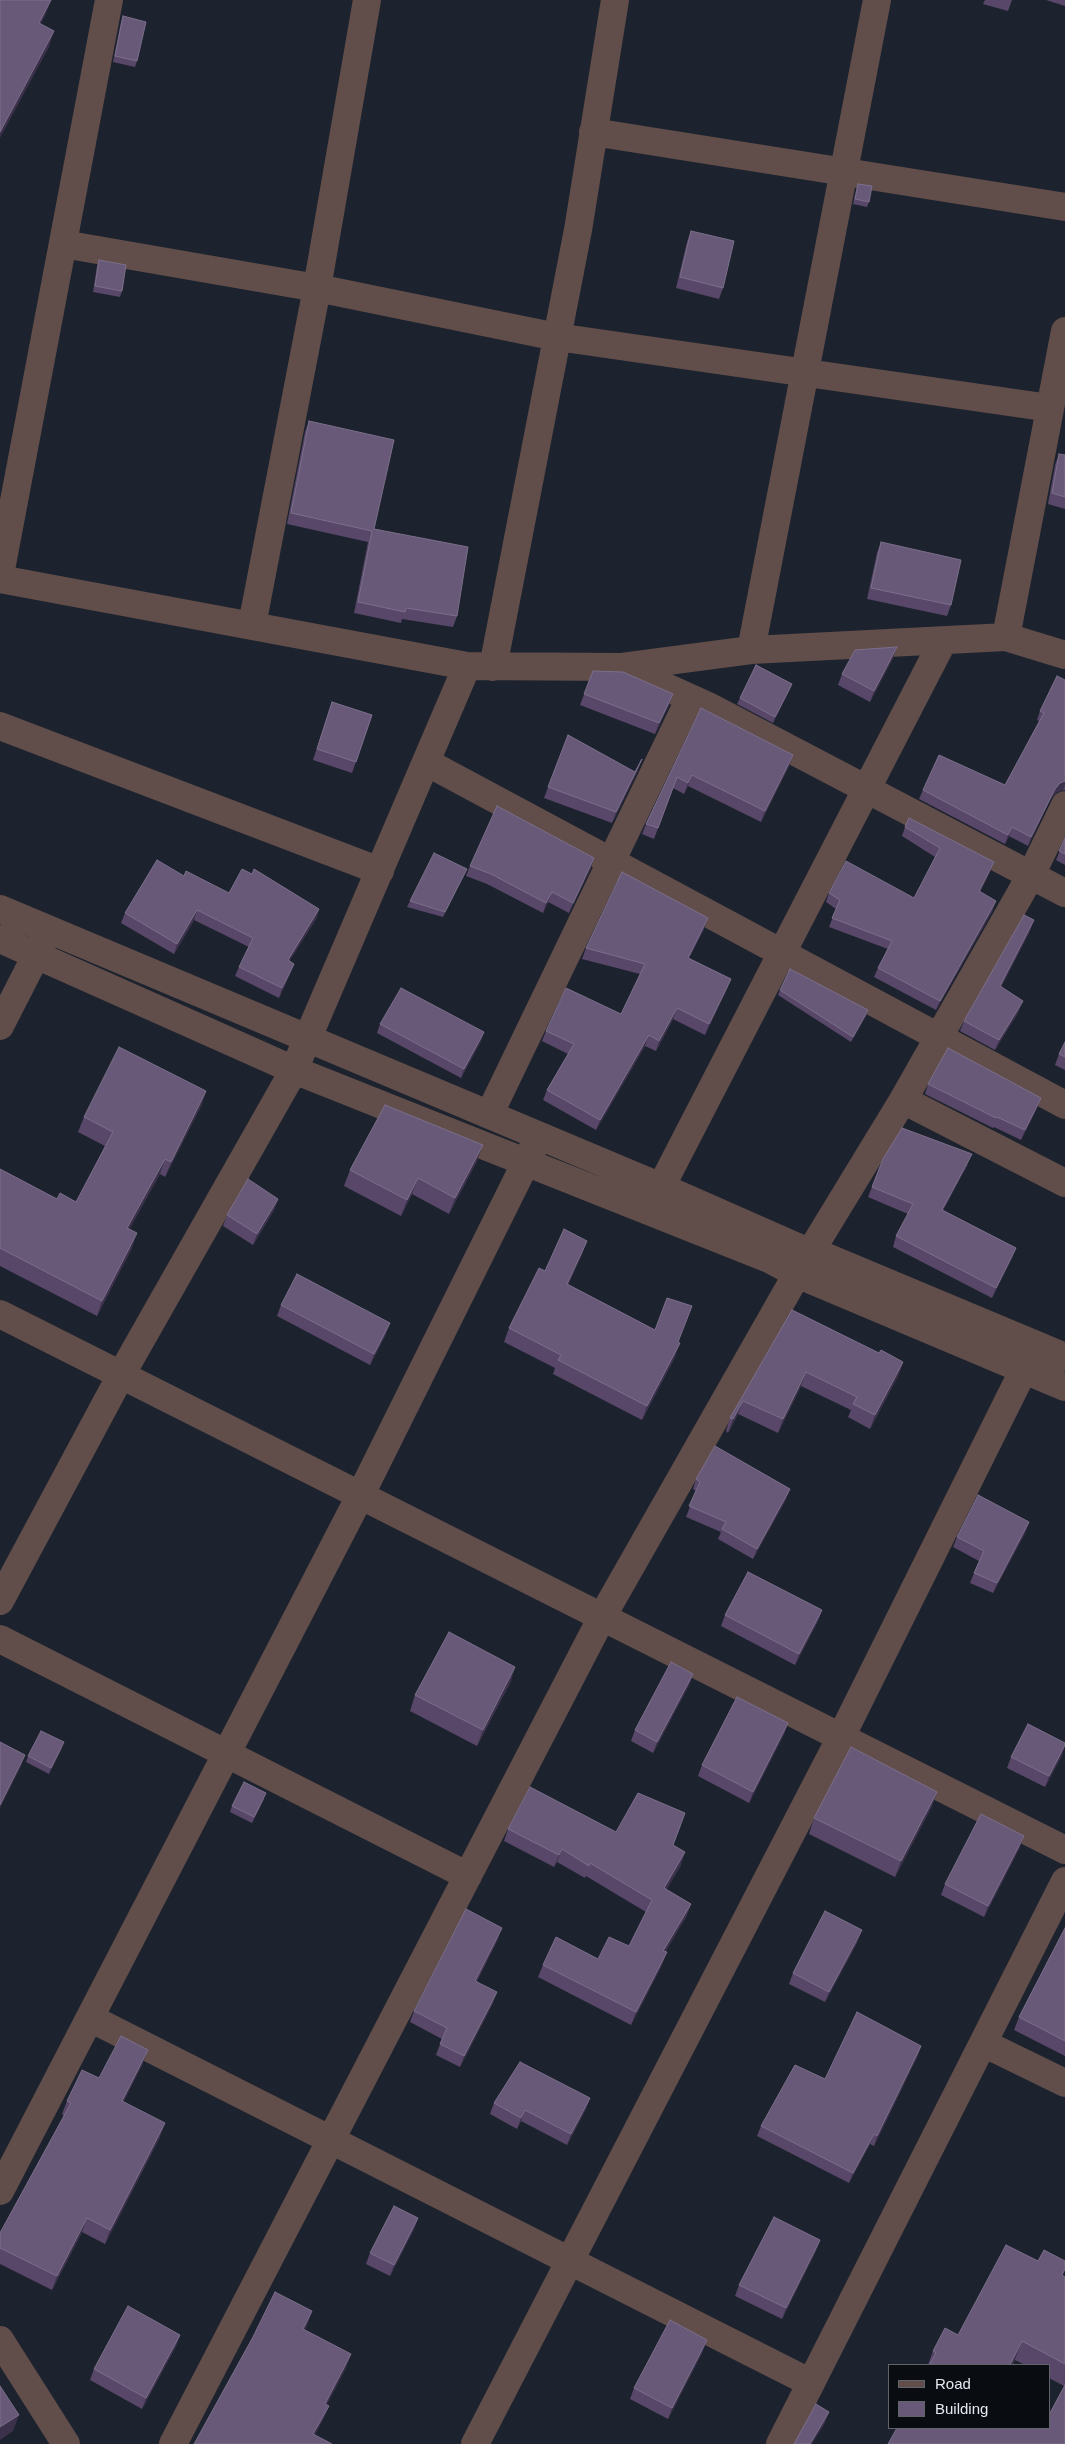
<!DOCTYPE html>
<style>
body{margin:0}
#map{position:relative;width:1065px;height:2444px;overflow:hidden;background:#1c232e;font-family:Helvetica,sans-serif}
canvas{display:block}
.legend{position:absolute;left:888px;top:2364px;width:162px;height:65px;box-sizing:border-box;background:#090c11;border:1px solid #61646b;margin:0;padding:6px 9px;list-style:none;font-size:15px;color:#e4e9f1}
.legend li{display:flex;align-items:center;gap:10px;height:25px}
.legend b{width:25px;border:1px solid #61646b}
</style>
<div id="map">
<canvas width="1065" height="2444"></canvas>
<ul class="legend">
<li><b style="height:6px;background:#614d4a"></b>Road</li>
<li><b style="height:14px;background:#685978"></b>Building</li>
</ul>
</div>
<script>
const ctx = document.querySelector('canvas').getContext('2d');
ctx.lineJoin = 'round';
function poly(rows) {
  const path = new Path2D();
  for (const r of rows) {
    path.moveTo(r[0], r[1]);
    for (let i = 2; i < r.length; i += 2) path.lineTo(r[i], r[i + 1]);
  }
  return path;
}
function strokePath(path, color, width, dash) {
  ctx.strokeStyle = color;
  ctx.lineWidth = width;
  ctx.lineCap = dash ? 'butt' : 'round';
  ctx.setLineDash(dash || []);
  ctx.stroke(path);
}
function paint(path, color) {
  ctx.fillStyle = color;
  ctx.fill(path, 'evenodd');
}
const street = poly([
 [593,132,1065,207],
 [63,244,317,288,557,337,1050,408],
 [0,575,109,0],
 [0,579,467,666,622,667,751,650,1006,637,1065,655],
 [252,625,317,288,367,0],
 [1006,637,1065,331],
 [751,650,877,0],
 [493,667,578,230,615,0],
 [622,667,708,706,1065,893],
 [0,726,380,871],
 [426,762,1065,1105],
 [0,909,661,1187,811,1253,819,1254,1065,1357],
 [0,939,294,1070,769,1259,797,1274,1065,1387],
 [0,1026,45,938],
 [903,1100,1065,1183],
 [489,1115,690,698],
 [661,1187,943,641],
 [0,1314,1065,1850],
 [0,1601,121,1375,294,1070,467,666],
 [0,1639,468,1876],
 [90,2018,811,2383],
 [983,2043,1065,2083],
 [0,2191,360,1496,539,1136],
 [0,2340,66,2444],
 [173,2444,602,1617,797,1274,903,1100,1031,875,1065,805],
 [475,2444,841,1737,1036,1345],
 [780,2444,1065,1881]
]);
const wall = poly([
 [985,0,1012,0,1008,11,983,4],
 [1046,0,1065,0,1065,6],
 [123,16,137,61,135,67,113,62,121,22],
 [858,184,869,202,867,207,853,204,856,190],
 [691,231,723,288,719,299,676,288,687,242],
 [99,260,122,291,120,297,93,292,97,266],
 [309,421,374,529,457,616,453,627,402,619,401,623,354,613,368,542,287,524,305,432],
 [1059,454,1065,455,1065,509,1048,504,1055,465],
 [881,542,951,605,947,616,867,599,877,553],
 [893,658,870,702,838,685,842,674],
 [593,671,673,694,669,705,655,734,580,705],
 [1065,680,1065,790,1063,790,1057,792,1051,798,1028,846,1009,836,1005,844,919,799,923,790,1005,785,1039,721,1037,720,1040,711],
 [790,689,773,723,737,704,740,698],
 [332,702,372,715,352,773,313,760],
 [701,708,793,755,789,766,761,822,688,786,684,794,673,788,654,839,642,834,646,824],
 [568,735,635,772,638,770,612,823,544,798],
 [905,827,990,872,980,892,993,910,936,1010,874,977,878,968,888,949,829,927,836,909,826,902,829,893,914,898,935,857,902,836],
 [1065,838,1065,865,1056,860],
 [470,866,591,868,569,913,548,902,543,913,487,884,466,876],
 [467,869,443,917,407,907,410,901],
 [184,876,229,893,319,909,316,919,289,961,294,964,290,974,279,998,235,976,239,967,249,947,194,920,174,954,121,923,125,913],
 [704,929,689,958,731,979,727,989,705,1035,673,1019,656,1051,645,1046,596,1130,543,1100,547,1090,568,1054,542,1041,546,1031,621,1014,640,974,582,959,586,948],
 [1030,931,1001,987,1019,1011,995,1050,960,1031,964,1021],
 [780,990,868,1010,866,1016,851,1042,778,995],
 [380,1024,484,1032,481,1041,461,1078,377,1033],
 [1065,1042,1065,1070,1055,1065,1059,1054],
 [928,1084,1037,1108,1021,1140,994,1127,993,1128,925,1094],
 [206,1091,201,1106,165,1177,160,1174,129,1229,132,1248,97,1316,0,1266,0,1169,57,1199,76,1202,105,1146,78,1132,84,1117],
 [883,1159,968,1164,943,1210,1016,1248,1012,1258,992,1298,893,1247,896,1236,908,1214,868,1197],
 [477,1161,449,1214,412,1194,401,1216,344,1186,350,1170],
 [278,1199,274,1210,253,1245,223,1226,227,1215],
 [587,1241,582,1254,568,1285,678,1342,675,1357,642,1420,553,1374,555,1368,504,1342,509,1328,545,1271],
 [281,1305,386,1334,370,1365,277,1316],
 [792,1310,879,1353,903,1362,898,1376,870,1429,848,1417,851,1410,801,1386,778,1433,738,1414,728,1433,726,1431,730,1418],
 [696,1479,790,1489,786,1499,753,1559,718,1539,721,1532,686,1517,696,1491,693,1489],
 [1029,1522,1025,1533,993,1593,970,1583,979,1561,953,1547,957,1537],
 [822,1610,818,1621,795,1665,721,1626,725,1615],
 [515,1667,510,1683,477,1746,410,1711,415,1695],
 [693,1674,689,1685,653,1753,631,1741,635,1730],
 [788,1723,784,1734,749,1803,698,1776,702,1765],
 [62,1748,49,1774,26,1762,28,1756],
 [1062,1755,1045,1787,1007,1768,1011,1757],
 [937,1792,931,1808,895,1877,809,1834,814,1818],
 [264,1799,252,1823,230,1812,232,1806],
 [681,1825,673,1845,681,1865,666,1890,691,1904,686,1917,665,1952,662,1965,631,2025,538,1977,543,1965,598,1959,629,1946,646,1912,586,1876,585,1878,557,1862,554,1867,504,1841,508,1829,616,1832],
 [1020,1847,984,1917,941,1895,945,1884],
 [1065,1928,1065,2056,1014,2030,1019,2017],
 [498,1939,477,1981,493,2003,460,2067,436,2055,442,2039,410,2022,414,2011],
 [858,1941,825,2002,789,1984,793,1973],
 [921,2046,918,2055,874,2146,870,2144,849,2183,757,2136,761,2126,825,2079],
 [143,2063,123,2102,160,2137,105,2244,82,2232,52,2290,0,2264,0,2233,64,2116,62,2114,67,2101,99,2078],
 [590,2098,586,2109,567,2145,521,2121,517,2129,490,2114,494,2103],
 [418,2218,414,2229,390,2276,366,2264,370,2253],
 [820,2240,816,2251,782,2319,735,2296,739,2285],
 [1063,2276,1065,2277,1065,2444,1049,2415,1064,2386,1049,2378,1049,2365,1025,2365,1015,2360,1013,2365,928,2365,933,2351,958,2335],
 [180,2335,176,2346,142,2409,90,2380,94,2369],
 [703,2351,668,2419,630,2399,634,2388]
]);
const shadedWall = poly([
 [51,0,45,16,33,39,39,23],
 [54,31,49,47,0,138,0,132],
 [897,647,893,658,870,702,874,691],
 [792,684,790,689,773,723,775,717],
 [673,694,669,705,655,734,659,723],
 [793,755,789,766,761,822,765,811],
 [642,759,638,770,612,823,616,812],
 [692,775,688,786,684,794,688,783],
 [1065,781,1065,785,1063,790,1057,792,1051,798,1028,846,1031,837,1055,789,1060,783],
 [1012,827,1009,836,1005,844,1008,835],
 [594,858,591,868,569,913,573,903],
 [994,862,990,872,975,900,979,891],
 [552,892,548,902,543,913,546,903],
 [996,901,993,910,936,1010,940,1001],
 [319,909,316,919,284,970,288,960],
 [197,910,194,920,174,954,177,944],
 [708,918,704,929,684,968,688,958],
 [1034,920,1030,931,996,996,1000,986],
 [294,964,290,974,279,998,282,988],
 [731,979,727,989,705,1035,709,1024],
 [1023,1001,1019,1011,995,1050,999,1040],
 [677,1008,673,1019,656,1051,659,1041],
 [868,1010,866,1016,851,1042,853,1037],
 [484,1032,481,1041,461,1078,464,1069],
 [649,1035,645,1046,596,1130,600,1120],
 [206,1091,201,1106,165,1177,171,1162],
 [1041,1098,1037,1108,1021,1140,1025,1130],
 [483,1145,477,1161,449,1214,455,1198],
 [972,1154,968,1164,938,1220,942,1210],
 [165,1159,160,1174,122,1243,127,1228],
 [418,1178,412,1194,401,1216,407,1200],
 [278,1199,274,1210,253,1245,257,1234],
 [137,1233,132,1248,97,1316,102,1301],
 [587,1241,582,1254,562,1298,567,1284],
 [1016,1248,1012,1258,992,1298,996,1288],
 [390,1323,386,1334,370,1365,374,1354],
 [680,1343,675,1357,642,1420,647,1406],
 [903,1362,898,1376,870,1429,875,1415],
 [806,1372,801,1386,778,1433,783,1419],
 [743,1401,738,1414,728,1433,733,1419],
 [790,1489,786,1499,753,1559,757,1549],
 [1029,1522,1025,1533,993,1593,997,1583],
 [822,1610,818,1621,795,1665,799,1654],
 [515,1667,510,1683,477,1746,483,1730],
 [693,1674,689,1685,653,1753,657,1742],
 [788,1723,784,1734,749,1803,753,1792],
 [64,1742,62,1748,49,1774,51,1768],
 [1065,1745,1062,1755,1045,1787,1049,1776],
 [25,1755,21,1766,0,1808,0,1805],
 [937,1792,931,1808,895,1877,901,1861],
 [1024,1836,1020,1847,984,1917,988,1906],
 [562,1849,557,1862,554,1867,559,1855],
 [685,1852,681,1865,659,1901,664,1888],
 [691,1904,686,1917,659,1963,663,1951],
 [502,1928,498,1939,471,1992,475,1981],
 [862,1930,858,1941,825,2002,829,1992],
 [667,1952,662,1965,631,2025,636,2012],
 [497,1992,493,2003,460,2067,464,2056],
 [921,2046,918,2055,874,2146,877,2136],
 [148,2050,143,2063,117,2115,122,2101],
 [590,2098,586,2109,567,2145,571,2134],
 [525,2110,521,2121,517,2129,521,2118],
 [165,2123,160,2137,105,2244,110,2230],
 [874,2134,870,2144,849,2183,853,2173],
 [87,2218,82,2232,52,2290,57,2276],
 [418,2218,414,2229,390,2276,394,2265],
 [820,2240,816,2251,782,2319,786,2308],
 [312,2311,307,2326,298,2343,303,2329],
 [180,2335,176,2346,142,2409,146,2398],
 [707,2340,703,2351,668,2419,672,2408],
 [1022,2341,1013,2365,1010,2365],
 [351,2354,346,2368,320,2418,325,2404],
 [329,2406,323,2420,310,2444,313,2434],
 [829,2412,825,2423,812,2444,810,2444],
 [19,2415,13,2431,0,2440,0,2427]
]);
const building = poly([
 [0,0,51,0,39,23,54,31,0,132,0,0],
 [123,16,146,22,137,61,115,56,123,16],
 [858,184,872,186,869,202,855,199,858,184],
 [691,231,734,241,723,288,680,277,691,231],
 [99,260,126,265,122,291,95,286,99,260],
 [309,421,394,440,374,529,468,547,457,616,406,608,405,612,358,602,372,531,291,513,309,421],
 [1059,454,1065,455,1065,497,1052,493,1059,454],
 [881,542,961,560,951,605,871,588,881,542],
 [897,647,874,691,842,674,855,650,897,647],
 [756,665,792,684,775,717,740,698,756,665],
 [593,671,623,672,673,694,659,723,584,694,593,671],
 [1057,676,1065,680,1065,781,1060,783,1055,789,1031,837,1012,827,1008,835,923,790,939,755,1005,785,1044,713,1040,711,1057,676],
 [332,702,372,715,356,762,317,749,332,702],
 [701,708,793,755,765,811,692,775,688,783,677,777,658,828,646,824,701,708],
 [568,735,635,772,642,759,616,812,548,787,568,735],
 [497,806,594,858,573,903,552,892,546,903,491,874,470,866,497,806],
 [909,818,994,862,979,891,996,901,940,1001,878,968,892,941,832,918,840,900,829,893,846,861,914,898,940,848,905,827,909,818],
 [1065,838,1065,854,1059,851,1065,838],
 [434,853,467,869,445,912,410,901,434,853],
 [157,860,184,876,186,871,229,893,242,869,252,874,254,869,319,909,288,960,294,964,282,988,239,967,253,938,197,910,177,944,125,913,157,860],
 [622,872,708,918,688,958,731,979,709,1024,677,1008,659,1041,649,1035,600,1120,547,1090,574,1044,546,1031,566,988,621,1014,645,964,586,948,622,872],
 [1024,915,1034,920,1000,986,1023,1001,999,1040,964,1021,1024,915],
 [790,969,868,1010,853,1037,780,990,790,969],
 [401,988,484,1032,464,1069,380,1024,401,988],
 [1065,1042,1065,1057,1059,1054,1065,1042],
 [119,1047,206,1091,171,1162,165,1159,127,1228,137,1233,102,1301,0,1248,0,1169,57,1199,60,1193,76,1202,113,1132,84,1117,119,1047],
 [948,1048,1041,1098,1025,1130,997,1117,996,1118,928,1084,948,1048],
 [385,1105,483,1145,455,1198,418,1178,407,1200,350,1170,385,1105],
 [902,1128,972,1154,942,1210,1016,1248,996,1288,896,1236,913,1204,872,1187,883,1159,902,1128],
 [248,1179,278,1199,257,1234,227,1215,248,1179],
 [564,1229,587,1241,567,1284,655,1330,667,1298,692,1306,678,1342,680,1343,647,1406,558,1360,561,1355,509,1328,539,1268,545,1271,564,1229],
 [297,1274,390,1323,374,1354,281,1305,297,1274],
 [792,1310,879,1353,881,1350,903,1362,875,1415,853,1404,857,1397,806,1372,783,1419,743,1401,733,1419,730,1418,792,1310],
 [715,1446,790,1489,757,1549,722,1529,726,1522,689,1506,700,1482,696,1479,715,1446],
 [978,1495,1029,1522,997,1583,974,1573,984,1551,957,1537,978,1495],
 [748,1572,822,1610,799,1654,725,1615,748,1572],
 [449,1632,515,1667,483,1730,415,1695,449,1632],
 [671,1662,693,1674,657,1742,635,1730,671,1662],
 [737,1697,788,1723,753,1792,702,1765,737,1697],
 [1028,1724,1065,1743,1065,1745,1049,1776,1011,1757,1028,1724],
 [41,1731,64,1742,51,1768,28,1756,41,1731],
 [0,1742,25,1755,0,1805,0,1742],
 [851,1747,937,1792,901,1861,814,1818,851,1747],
 [244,1782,266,1793,254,1817,232,1806,244,1782],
 [530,1787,616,1832,638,1793,685,1813,673,1845,685,1852,664,1888,691,1904,663,1951,667,1952,636,2012,543,1965,556,1937,598,1959,609,1937,629,1946,652,1900,590,1863,589,1866,562,1849,559,1855,508,1829,530,1787],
 [981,1814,1024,1836,988,1906,945,1884,981,1814],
 [466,1909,502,1928,475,1981,497,1992,464,2056,440,2044,447,2028,414,2011,466,1909],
 [825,1911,862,1930,829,1992,793,1973,825,1911],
 [1065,1928,1065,2041,1019,2017,1065,1928],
 [857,2012,921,2046,877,2136,874,2134,853,2173,761,2126,795,2065,825,2079,857,2012],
 [121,2036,148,2050,122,2101,165,2123,110,2230,87,2218,57,2276,0,2248,0,2233,71,2103,67,2101,82,2070,99,2078,121,2036],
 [520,2062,590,2098,571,2134,525,2110,521,2118,494,2103,520,2062],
 [394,2206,418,2218,394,2265,370,2253,394,2206],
 [774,2217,820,2240,786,2308,739,2285,774,2217],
 [1006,2245,1038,2261,1044,2250,1065,2261,1065,2269,1062,2275,1065,2277,1065,2364,1022,2341,1010,2365,929,2365,936,2353,933,2351,945,2328,958,2335,1006,2245],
 [275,2292,312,2311,303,2329,351,2354,325,2404,329,2406,313,2434,332,2444,194,2444,253,2337,275,2292],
 [128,2306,180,2335,146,2398,94,2369,128,2306],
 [670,2320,707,2340,672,2408,634,2388,670,2320],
 [1065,2385,1065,2444,888,2444,897,2428,1049,2428,1049,2415,1065,2385],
 [0,2386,19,2415,0,2427,0,2386],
 [816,2404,829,2412,810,2444,794,2444,816,2404]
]);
strokePath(street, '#614d4a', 28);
paint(wall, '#594769');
paint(shadedWall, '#3b314b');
paint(building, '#685978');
strokePath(building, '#7c6f8b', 1);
</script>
